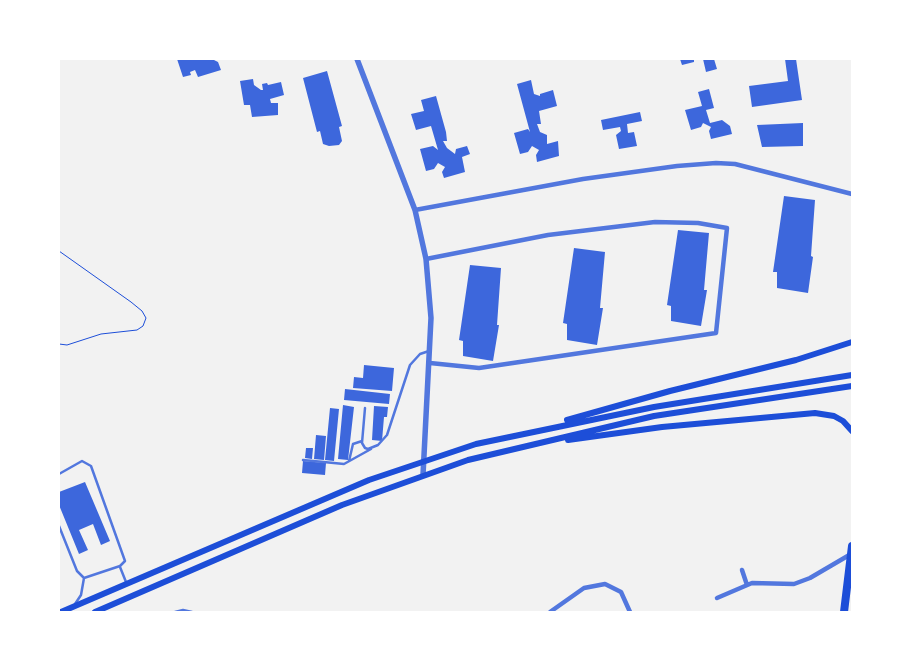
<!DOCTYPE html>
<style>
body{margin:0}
#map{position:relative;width:911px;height:671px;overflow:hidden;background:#f2f2f2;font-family:"Varela Round",sans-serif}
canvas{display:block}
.frame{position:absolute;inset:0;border:60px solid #fff;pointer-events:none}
</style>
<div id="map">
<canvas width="911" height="671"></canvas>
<div class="frame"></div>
</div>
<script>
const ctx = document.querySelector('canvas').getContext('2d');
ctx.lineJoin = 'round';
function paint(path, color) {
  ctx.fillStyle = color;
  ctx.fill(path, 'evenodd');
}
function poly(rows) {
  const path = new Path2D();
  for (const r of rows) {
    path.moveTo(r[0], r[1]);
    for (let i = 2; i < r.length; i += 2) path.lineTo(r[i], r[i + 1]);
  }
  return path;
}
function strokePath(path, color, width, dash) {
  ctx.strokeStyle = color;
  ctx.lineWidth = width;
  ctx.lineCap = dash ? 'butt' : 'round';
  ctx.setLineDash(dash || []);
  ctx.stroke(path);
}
const building = poly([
 [177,59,212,59,218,62,221,70,198,77,195,70,190,72,191,75,183,77],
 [680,59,694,59,694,62,682,65],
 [703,59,714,59,717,69,706,72],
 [785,59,796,59,802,100,752,107,749,86,788,81],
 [327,71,342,126,339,127,342,141,339,145,329,146,323,144,320,131,317,132,303,78],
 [253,79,254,85,261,90,263,90,262,84,267,83,268,85,281,82,284,95,270,99,271,103,278,103,278,115,252,117,250,105,244,105,240,81],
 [531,80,534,94,540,96,540,94,553,90,557,106,539,111,541,124,537,124,540,132,547,135,547,144,558,141,559,156,537,162,536,155,539,150,532,146,528,152,520,154,514,133,528,129,530,132,517,84],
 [709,89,714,108,706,110,710,123,722,120,730,126,732,134,711,139,709,131,711,127,703,123,701,127,691,130,685,110,702,106,698,92],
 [436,96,446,132,447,141,443,141,447,148,455,154,456,149,467,146,470,154,462,157,465,172,444,178,442,172,445,167,438,163,434,169,426,171,420,149,433,146,438,150,431,126,416,130,411,114,424,111,421,100],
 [640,112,642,121,627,124,628,133,634,132,637,146,619,149,616,135,621,131,620,127,603,130,601,120],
 [803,123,803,146,762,147,757,125],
 [784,196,815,200,811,256,813,257,808,293,777,288,777,272,773,272],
 [678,230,709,233,704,290,707,290,701,326,671,321,671,306,667,305],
 [574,248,605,252,600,308,603,308,597,345,567,340,567,324,563,323],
 [470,265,501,268,497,325,499,325,493,361,463,356,463,341,459,340],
 [364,365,394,368,392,391,353,388,354,377,363,378],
 [345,389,390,394,389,404,344,400],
 [343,405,354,407,348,460,338,459],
 [374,406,388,407,387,417,384,417,382,441,372,440],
 [330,408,339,409,334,461,325,460],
 [316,435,326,436,324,460,314,459],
 [306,448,313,448,312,459,305,458],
 [303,461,326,463,325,475,302,473],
 [85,482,110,541,101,545,93,524,79,530,88,550,79,554,59,505,59,492]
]);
const path = poly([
 [59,251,131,302,142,311,146,318,143,326,137,330,101,334,67,345,59,344]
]);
const service = poly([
 [365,408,362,443,365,448,368,449,378,445,387,435,410,365,420,354,429,351],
 [303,460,344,464,371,449],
 [349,461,353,444,362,441],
 [59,474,82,461,91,466,125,561,120,566,84,578,77,571,59,526],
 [120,567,126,582],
 [75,604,81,595,84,578],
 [175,612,183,610,192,612]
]);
const minor = poly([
 [415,210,583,179,677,166,716,163,735,164,852,194],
 [426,259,548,235,655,222,698,223,727,228,716,333,479,368,430,363],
 [742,570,747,585],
 [717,598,752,583,794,584,810,578,851,554],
 [550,612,584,588,605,584,621,592,630,612]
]);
const tertiary = poly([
 [357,59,415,210,426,259,431,318,423,475]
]);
const secondary = poly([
 [567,420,670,391,796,360,852,342],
 [568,440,662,427,815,413,834,416,843,421,852,431],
 [61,612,369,480,476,444,654,407,852,375],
 [95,612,342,505,468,460,654,416,852,386]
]);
const primary = poly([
 [844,612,852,546]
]);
paint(building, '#3d67dc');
strokePath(path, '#1d4ed8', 1);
strokePath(service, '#5277de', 2.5);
strokePath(minor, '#5277de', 4.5);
strokePath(tertiary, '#5277de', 5.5);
strokePath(secondary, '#1d4ed8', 6);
strokePath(primary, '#1d4ed8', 8);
</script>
